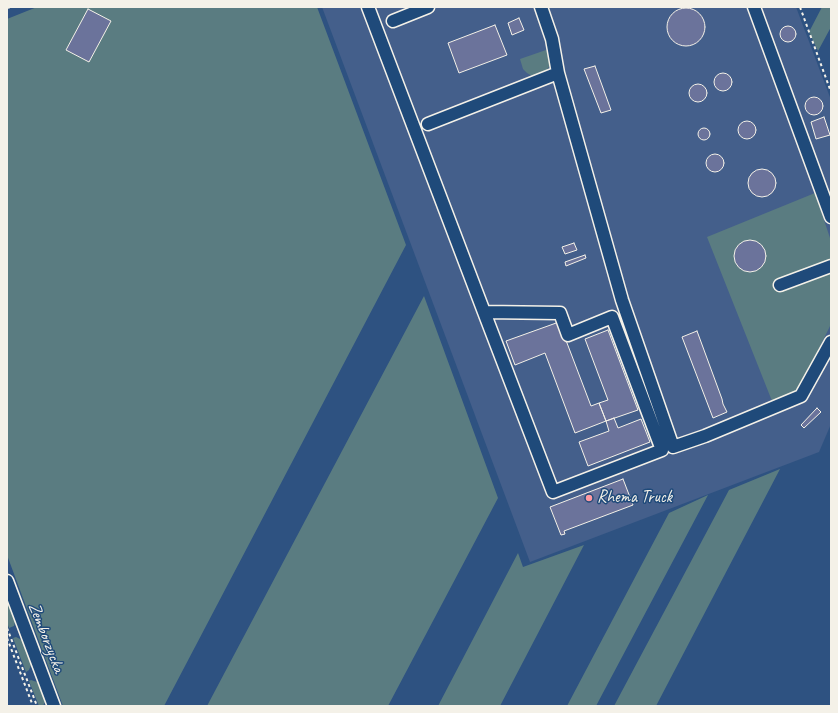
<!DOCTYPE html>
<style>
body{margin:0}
#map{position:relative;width:838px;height:713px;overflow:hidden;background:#2e5281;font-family:Caveat,sans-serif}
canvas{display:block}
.frame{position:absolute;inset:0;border:8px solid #f4f1e8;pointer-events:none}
</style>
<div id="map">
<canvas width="838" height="713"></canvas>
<div class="frame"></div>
</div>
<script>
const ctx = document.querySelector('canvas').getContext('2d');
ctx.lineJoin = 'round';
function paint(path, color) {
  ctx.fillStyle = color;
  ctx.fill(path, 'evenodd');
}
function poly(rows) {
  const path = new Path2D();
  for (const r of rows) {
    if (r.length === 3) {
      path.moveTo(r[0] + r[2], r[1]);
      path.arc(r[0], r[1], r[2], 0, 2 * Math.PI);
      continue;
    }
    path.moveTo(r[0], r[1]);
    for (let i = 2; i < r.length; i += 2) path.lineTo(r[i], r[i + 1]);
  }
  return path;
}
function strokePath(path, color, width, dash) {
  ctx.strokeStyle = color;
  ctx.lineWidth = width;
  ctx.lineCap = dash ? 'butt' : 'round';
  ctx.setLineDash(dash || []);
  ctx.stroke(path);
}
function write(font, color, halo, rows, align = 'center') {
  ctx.font = font + ' Caveat,sans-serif';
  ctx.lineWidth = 3;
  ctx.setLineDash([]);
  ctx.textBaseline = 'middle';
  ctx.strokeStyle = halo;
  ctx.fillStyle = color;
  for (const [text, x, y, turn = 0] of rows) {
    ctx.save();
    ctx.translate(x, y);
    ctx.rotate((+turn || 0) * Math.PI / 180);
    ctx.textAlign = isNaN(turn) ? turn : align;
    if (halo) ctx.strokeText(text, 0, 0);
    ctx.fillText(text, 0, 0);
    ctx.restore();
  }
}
const built = poly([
 [322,7,796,7,831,100,831,424,819,452,530,562]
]);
const green = poly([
 [37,7,317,7,406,245,164,706,63,706,7,555,7,19],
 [822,7,831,7,831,27,818,51,809,32],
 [546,50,550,59,550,65,545,73,536,76,532,76,527,73,523,69,520,59],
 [815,193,831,241,831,324,798,391,772,401,707,237],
 [424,296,498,498,388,706,207,706],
 [780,469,656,706,614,706,729,490],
 [708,495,596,706,567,706,669,513],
 [584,545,500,706,438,706,518,553,523,567],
 [7,599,15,622,14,626,9,628,7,622],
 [16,637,22,640,24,643,31,661,31,665,29,670,26,672,13,638],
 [31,680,37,682,43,695,45,702,43,706,39,706,29,681]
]);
const building = poly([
 [686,27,19],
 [88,9,111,21,89,62,66,50,88,9],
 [519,18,524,30,512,35,508,23,519,18],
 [495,25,507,55,459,73,448,43,495,25],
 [788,34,8],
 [595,66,611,110,601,113,584,69,595,66],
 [723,82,9],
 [698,93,9],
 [814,106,9],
 [824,117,830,135,816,139,811,122,824,117],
 [747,130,9],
 [704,134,6],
 [715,163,9],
 [762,183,14],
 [750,256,16],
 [574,243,577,250,565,254,562,247,574,243],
 [585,255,586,258,566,266,565,262,585,255],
 [559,322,591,406,599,403,606,421,575,433,545,353,515,365,506,341,559,322],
 [608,330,638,410,606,421,599,403,608,400,585,339,608,330],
 [697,331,722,399,723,404,727,412,713,418,682,337,697,331],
 [817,408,821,412,804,428,801,425,817,408],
 [614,418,618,428,641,419,650,442,588,466,579,442,609,431,606,421,614,418],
 [623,479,633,505,564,531,565,534,561,535,550,507,623,479]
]);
const path = poly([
 [800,7,831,92],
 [7,8,11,7],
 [7,628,37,706],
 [7,638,33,706]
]);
const minor = poly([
 [368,7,484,312,553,492,662,450,612,317,568,335,560,313,484,312],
 [541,7,552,39,558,73,622,300,673,447,705,436,801,396,831,342],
 [754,7,831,217],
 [393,21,428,7],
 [428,124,558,73],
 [780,285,831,266],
 [7,581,54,706]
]);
const markers = [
 [589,498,4,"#ff9aa2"]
];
const poiNames = [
 ["Rhema Truck",597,498]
];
const streetNames = [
 ["Zemborzycka",46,638,69]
];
paint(built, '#445f8b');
paint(green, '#5a7c81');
paint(building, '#6b739b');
strokePath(building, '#f4f1e8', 1);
strokePath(minor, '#f4f1e8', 15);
strokePath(path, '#f4f1e8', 2, [3, 3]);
strokePath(minor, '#1f4a7a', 12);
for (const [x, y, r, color] of markers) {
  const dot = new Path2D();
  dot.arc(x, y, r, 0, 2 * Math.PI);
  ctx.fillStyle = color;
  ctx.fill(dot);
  strokePath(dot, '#1f4a7a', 1.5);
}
write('17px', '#f4f1e8', '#1f4a7a', poiNames, 'left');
write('17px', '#f4f1e8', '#1f4a7a', streetNames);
</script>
